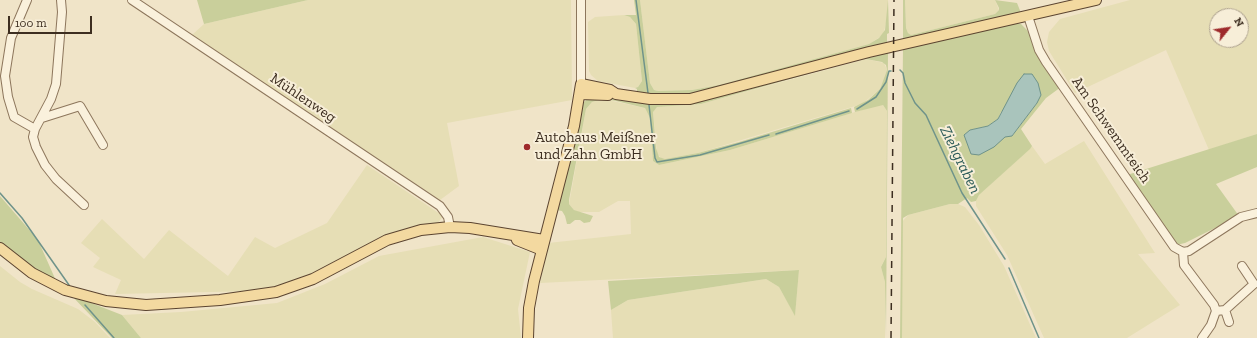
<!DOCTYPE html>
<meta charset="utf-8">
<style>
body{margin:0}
#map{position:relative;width:1257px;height:338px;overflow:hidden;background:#f0e4c8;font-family:"Zilla Slab",serif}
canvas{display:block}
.north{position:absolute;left:1209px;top:8px;width:40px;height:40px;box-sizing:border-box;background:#f7eed8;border:1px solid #ada18e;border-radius:50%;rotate:60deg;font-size:11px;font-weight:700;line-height:16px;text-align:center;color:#3d2e20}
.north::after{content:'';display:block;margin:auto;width:14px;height:18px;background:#9e2a2b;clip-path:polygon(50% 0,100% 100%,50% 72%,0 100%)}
.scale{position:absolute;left:8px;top:16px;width:84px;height:18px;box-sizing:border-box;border:2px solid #3d2e20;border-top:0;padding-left:5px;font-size:12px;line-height:14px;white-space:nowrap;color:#3d2e20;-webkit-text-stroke:3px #f7eed8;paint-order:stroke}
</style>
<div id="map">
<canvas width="1257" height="338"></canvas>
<div class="north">N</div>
<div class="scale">100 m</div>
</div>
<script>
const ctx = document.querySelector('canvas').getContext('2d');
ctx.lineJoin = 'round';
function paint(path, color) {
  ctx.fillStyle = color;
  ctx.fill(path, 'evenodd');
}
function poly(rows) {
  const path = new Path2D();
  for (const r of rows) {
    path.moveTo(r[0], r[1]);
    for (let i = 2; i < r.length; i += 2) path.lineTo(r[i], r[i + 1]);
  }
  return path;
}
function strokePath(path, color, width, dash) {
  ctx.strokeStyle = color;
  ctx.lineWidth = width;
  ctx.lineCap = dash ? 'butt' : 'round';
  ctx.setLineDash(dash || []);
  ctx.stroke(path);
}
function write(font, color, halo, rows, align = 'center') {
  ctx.font = font + ' "Zilla Slab",serif';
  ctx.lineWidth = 4;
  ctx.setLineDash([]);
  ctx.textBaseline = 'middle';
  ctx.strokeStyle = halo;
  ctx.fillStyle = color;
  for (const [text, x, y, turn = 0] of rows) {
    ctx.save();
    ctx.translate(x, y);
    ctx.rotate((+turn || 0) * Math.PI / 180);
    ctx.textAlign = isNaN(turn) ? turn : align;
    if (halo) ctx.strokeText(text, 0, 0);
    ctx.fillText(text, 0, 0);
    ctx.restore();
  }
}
const farmland = poly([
 [308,0,571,0,572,100,447,123,459,186,440,200,192,35,204,24],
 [640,0,888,0,888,16,883,35,869,44,719,85,692,90,658,91,654,90,650,83],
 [905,0,995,0,999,10,995,14,911,35,908,33,906,28],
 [1130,0,1257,0,1257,134,1209,150,1166,50,1075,93,1049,51,1047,42,1049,32,1060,19],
 [1217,16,1241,16,1241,40,1217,40],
 [624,15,630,17,636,24,642,81,638,87,635,88,598,81,591,75,589,71,588,22,595,17],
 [866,59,884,63,887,70,880,89,862,104,698,153,665,159,661,158,657,154,653,111,657,107,701,104],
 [603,99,645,108,650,118,653,161,659,165,730,150,878,105,883,105,887,111,886,257,881,267,885,282,885,338,613,338,611,310,628,300,766,279,779,287,795,315,799,270,540,283,548,243,631,234,630,201,618,201,599,212,578,212,574,210,569,204,586,109,592,102],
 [1084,141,1155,253,1138,254,1180,305,1127,338,1044,338,1007,255,976,206,976,201,979,195,1032,146,1045,164],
 [367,165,443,216,438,223,405,229,380,237,306,277,259,291,115,294,121,280,93,267,100,258,81,243,102,219,144,259,169,230,228,276,255,237,275,248,327,223],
 [950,204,958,204,965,207,979,225,1004,266,1036,338,902,338,902,222,908,215],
 [483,237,530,252,518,309,521,338,141,338,122,315,181,312,277,303,325,284,379,256],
 [0,266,20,282,32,289,78,309,95,322,110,338,0,338]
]);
const green = poly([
 [197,0,308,0,204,24],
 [634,0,640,0,650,83,654,90,658,91,692,90,719,85,869,44,879,38,885,30,888,0,889,33,887,34,887,45,685,97,637,93,637,89,635,88,638,87,642,81,636,24,630,17,624,15,636,15],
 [903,0,905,0,906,28,908,33,911,35,995,14,999,10,999,8,995,0,1017,3,1021,13,903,41],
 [1012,23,1021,24,1027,30,1061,87,1046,98,1021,129,1032,146,1030,149,979,195,976,201,971,202,967,198,958,204,950,204,908,215,903,218,902,338,900,338,903,47],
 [1037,103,1012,136,1005,136,999,141,970,130,988,126,998,119,1001,112],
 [888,51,886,338,885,282,881,267,886,257,887,111,883,105,855,112,854,107,868,100,880,89,887,70,886,65,882,62,866,59,858,60,701,104,657,107,653,112,656,148,659,157,665,159,698,153,739,142,851,108,852,113,730,150,659,165,653,161,650,118,645,108,616,101,603,99,592,102,586,109,569,200,569,204,574,210,593,216,590,222,584,223,580,220,575,220,570,224,567,224,565,216,562,211,556,210,582,107,584,102,589,98,610,97,653,102],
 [1257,134,1257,167,1216,184,1239,216,1185,243,1176,245,1127,175],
 [0,196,38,240,57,283,39,273,0,243],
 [799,270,795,316,779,287,766,279,628,300,611,310,608,281],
 [71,295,122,315,141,338,112,338]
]);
const water = poly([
 [1024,74,1032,74,1038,83,1041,95,1037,103,1012,136,1005,137,994,147,979,155,971,154,964,135,970,130,988,126,998,119,1017,83,1024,74]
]);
const stream = poly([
 [636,0,648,93],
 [900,70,903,73,905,83,915,103,926,115,962,193,1005,259],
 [649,105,655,158,657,162,700,155,769,135],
 [857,109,876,97,886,82,889,71,891,71],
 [776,134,849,111],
 [0,193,22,218,69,285],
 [1009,268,1039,338],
 [85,305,114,338]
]);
const minor = poly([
 [27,0,11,38,5,76,8,97,14,117,35,129,51,99,56,84,62,12,61,0],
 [132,0,440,206,448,217,450,227],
 [1028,16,1039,50,1046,62,1174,247,1183,252],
 [581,84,581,0],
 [42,118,80,106,103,145],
 [35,129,33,137,36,147,45,165,56,179,84,205],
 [1183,252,1184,265,1214,305,1216,311,1211,325,1202,338],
 [1183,252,1189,251,1241,217,1257,213],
 [1225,310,1229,322],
 [1216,311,1225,310,1254,284,1242,266]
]);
const major = poly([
 [580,94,608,95],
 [517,240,542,250],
 [0,248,32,273,65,290,106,301,146,305,220,300,276,292,313,279,387,240,421,230,450,227,470,228,544,240],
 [528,338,529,308,534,281,574,126,581,84,610,90,616,94,650,99,690,99,869,52,1096,0]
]);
const rail = poly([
 [891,338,894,0]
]);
const markers = [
 [527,147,4,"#9e2a2b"]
];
const streetNames = [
 ["Mühlenweg",303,98,34],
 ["Am Schwemmteich",1111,130,55]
];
const poiNames = [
 ["Autohaus Meißner",535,138],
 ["und Zahn GmbH",535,155]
];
const waterNames = [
 ["Ziehgraben",960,160,64]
];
paint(farmland, '#e6deb5');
paint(green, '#c9cf9b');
paint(water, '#a9c4bc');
strokePath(water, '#6f938a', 1);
strokePath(stream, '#6f938a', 1.5);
strokePath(minor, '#8d765c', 10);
strokePath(major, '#5b4430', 12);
strokePath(minor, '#faf1dc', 8);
strokePath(major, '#f3d9a0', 10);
strokePath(rail, '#3d2e20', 1.5, [7, 7]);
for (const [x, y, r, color] of markers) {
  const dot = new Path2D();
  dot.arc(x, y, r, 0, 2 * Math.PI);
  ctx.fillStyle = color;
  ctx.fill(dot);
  strokePath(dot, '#f7eed8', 1.5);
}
write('15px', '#3d2e20', '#f7eed8', streetNames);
write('15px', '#3d2e20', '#f7eed8', poiNames, 'left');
write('italic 16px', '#2f5d5a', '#f7eed8', waterNames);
</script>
